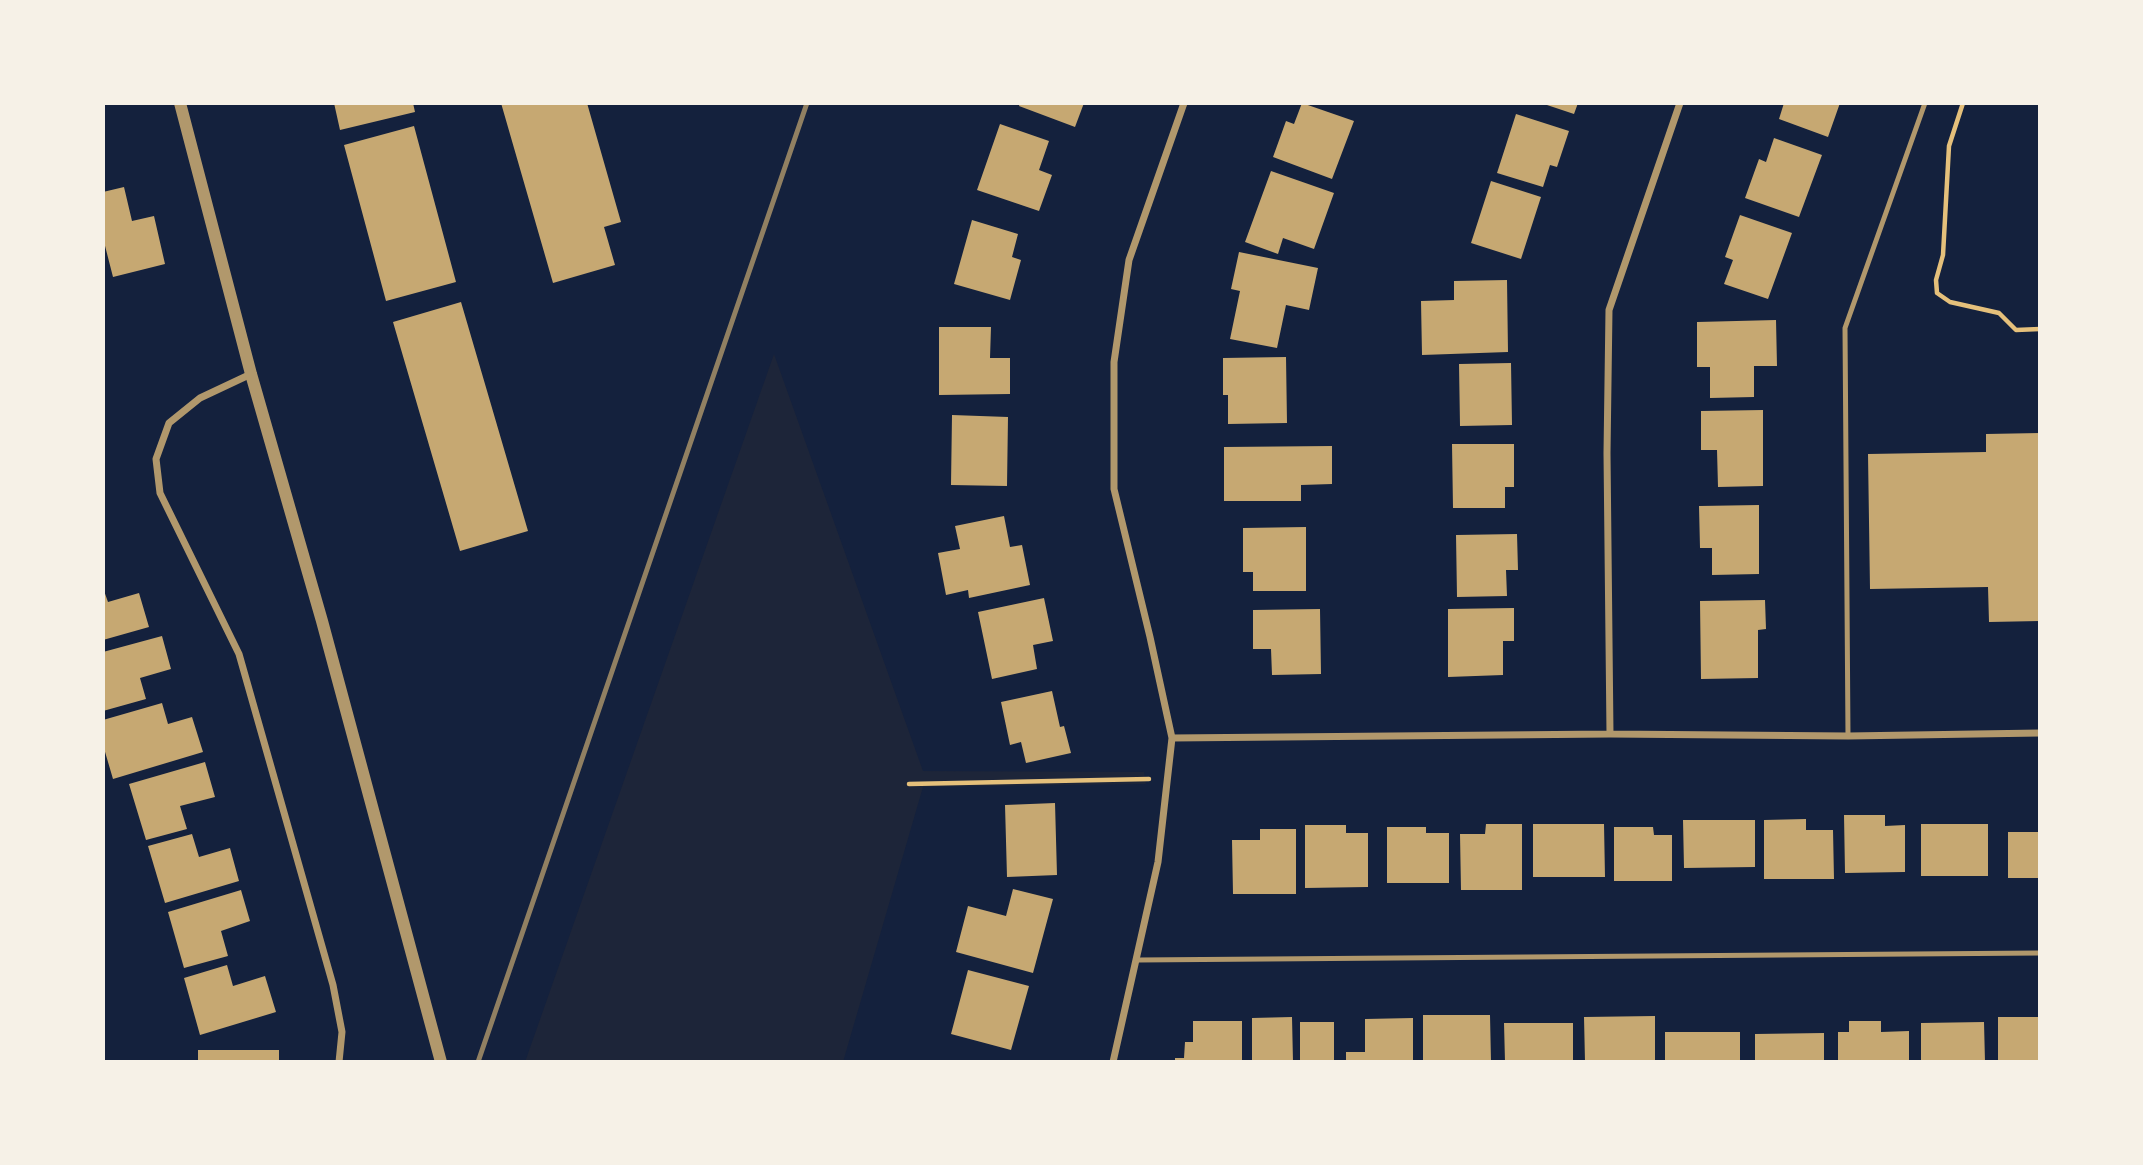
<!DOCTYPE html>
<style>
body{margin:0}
#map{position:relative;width:2143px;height:1165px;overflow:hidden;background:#14213d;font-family:"Public Sans",sans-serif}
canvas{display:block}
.frame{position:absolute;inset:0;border:105px solid #f6f1e7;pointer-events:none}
</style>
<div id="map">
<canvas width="2143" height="1165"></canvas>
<div class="frame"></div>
</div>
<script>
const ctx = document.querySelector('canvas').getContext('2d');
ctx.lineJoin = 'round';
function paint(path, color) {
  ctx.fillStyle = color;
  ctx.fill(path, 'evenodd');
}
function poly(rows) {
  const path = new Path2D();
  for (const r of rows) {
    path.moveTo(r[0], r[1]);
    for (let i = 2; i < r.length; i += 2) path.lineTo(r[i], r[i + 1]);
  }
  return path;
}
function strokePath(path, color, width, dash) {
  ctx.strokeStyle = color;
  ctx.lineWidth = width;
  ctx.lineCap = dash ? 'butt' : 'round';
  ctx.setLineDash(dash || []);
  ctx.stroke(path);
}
const green = poly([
 [774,354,923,771,1144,772,1146,784,923,787,843,1062,525,1062]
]);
const building = poly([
 [334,103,413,103,415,112,340,130],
 [501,103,587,103,621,222,604,227,615,265,553,283],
 [1020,103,1084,103,1075,127,1019,106],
 [1302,103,1354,121,1332,179,1273,157,1286,121,1294,124],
 [1541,103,1578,103,1574,114],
 [1784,103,1840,103,1828,137,1779,119],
 [1516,114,1569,131,1557,167,1550,165,1543,187,1497,173],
 [1000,124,1049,141,1039,170,1052,175,1039,211,977,190],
 [414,126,456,282,386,301,344,145],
 [1774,138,1822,155,1799,217,1745,198,1759,159,1766,162],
 [1271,171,1334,193,1314,249,1283,238,1278,254,1245,242],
 [1491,181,1541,197,1521,259,1471,243],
 [124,187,132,221,154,216,165,264,113,277,103,238,103,192],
 [1740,215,1792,233,1768,299,1724,284,1733,260,1725,257],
 [972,220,1018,234,1012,257,1021,260,1010,300,954,284],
 [1239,252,1318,268,1309,310,1286,305,1277,348,1230,339,1240,291,1231,289],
 [1507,280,1508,352,1422,355,1421,301,1454,300,1454,281],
 [461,302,528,531,460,551,393,322],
 [1776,320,1777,366,1754,366,1754,397,1710,398,1710,367,1697,367,1697,322],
 [939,327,991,327,990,358,1010,358,1010,394,939,395],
 [1286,357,1287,423,1228,424,1228,395,1223,395,1223,358],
 [1511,363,1512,425,1460,426,1459,364],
 [1763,410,1763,486,1718,487,1717,450,1701,450,1701,411],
 [952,415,1008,417,1007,486,951,485],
 [2040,433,2040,621,1989,622,1988,587,1870,589,1868,454,1986,452,1986,434],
 [1452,444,1514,444,1514,487,1505,487,1505,508,1453,508],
 [1332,446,1332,484,1301,485,1301,501,1224,501,1224,447],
 [1759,505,1759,574,1712,575,1712,548,1700,548,1699,506],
 [1004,516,1010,547,1022,545,1030,585,969,598,968,590,946,595,938,553,960,549,955,526],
 [1306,527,1306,591,1253,591,1253,572,1243,572,1243,528],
 [1517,534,1518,570,1506,570,1507,596,1457,597,1456,535],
 [103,588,108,602,139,593,149,627,103,640],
 [1044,598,1053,641,1033,645,1037,669,992,679,978,612],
 [1765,600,1766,629,1758,630,1758,678,1701,679,1700,601],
 [1514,608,1514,641,1503,641,1503,675,1448,677,1448,609],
 [1320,609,1321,674,1272,675,1271,649,1253,649,1253,610],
 [162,636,171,669,140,678,146,699,103,711,103,652],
 [1052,691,1060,727,1064,726,1071,753,1026,763,1021,742,1010,745,1001,702],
 [162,703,168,724,192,717,203,752,113,779,103,745,103,720],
 [205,762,215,797,180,806,187,829,146,840,129,784],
 [1055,803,1057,875,1007,877,1005,805],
 [1844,815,1885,815,1885,826,1905,825,1905,872,1845,873],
 [1806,819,1806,830,1833,830,1834,879,1764,879,1764,820],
 [1683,820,1755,820,1755,867,1684,868],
 [1486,824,1522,824,1522,890,1461,890,1460,834,1485,834],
 [1533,824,1604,824,1605,877,1533,877],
 [1921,824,1988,824,1988,876,1921,876],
 [1305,825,1346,825,1346,833,1368,833,1368,887,1305,888],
 [1387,827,1426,827,1426,833,1449,833,1449,883,1387,883],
 [1614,827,1653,827,1654,835,1672,835,1672,881,1614,881],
 [1260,829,1296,829,1296,894,1233,894,1232,840,1260,840],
 [2008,832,2040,832,2040,878,2008,878],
 [192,834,199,857,230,848,239,881,165,903,148,846],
 [1013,889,1053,899,1033,973,956,952,968,906,1006,916],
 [241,890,250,921,221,931,228,956,184,968,168,912],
 [227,965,233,986,265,976,276,1012,200,1035,184,978],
 [968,970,1029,986,1011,1050,951,1034],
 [1423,1015,1490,1015,1491,1062,1423,1062],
 [1655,1016,1655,1062,1585,1062,1584,1017],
 [1292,1017,1293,1062,1252,1062,1252,1018],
 [1998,1017,2040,1017,2040,1062,1998,1062],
 [1413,1018,1413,1062,1346,1062,1346,1052,1365,1052,1365,1019],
 [1193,1021,1242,1021,1242,1062,1175,1062,1175,1058,1184,1058,1185,1042,1193,1042],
 [1849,1021,1881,1021,1881,1032,1909,1031,1909,1062,1838,1062,1838,1032,1849,1032],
 [1300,1022,1334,1022,1334,1062,1300,1062],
 [1984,1022,1985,1062,1921,1062,1921,1023],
 [1504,1023,1573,1023,1573,1062,1505,1062],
 [1665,1032,1740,1032,1740,1062,1665,1062],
 [1824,1033,1824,1062,1755,1062,1755,1034],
 [198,1050,279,1050,279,1062,198,1062]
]);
const path = poly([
 [1963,103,1949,146,1943,255,1936,280,1937,293,1950,302,1999,313,2016,330,2040,329],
 [909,784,1149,779]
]);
const service = poly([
 [1848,736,1845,328,1925,103],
 [1138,960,2040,953]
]);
const minor = poly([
 [251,374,200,398,169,423,156,459,160,493,239,654,333,985,342,1032,339,1062],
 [1610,734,1607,453,1609,310,1680,103],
 [1172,738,1610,734,1848,736,2040,733],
 [1113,1062,1158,862,1172,738,1150,637,1114,489,1114,362,1129,260,1184,103]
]);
const tertiary = poly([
 [180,103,251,374,322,621,441,1062]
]);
const rail = poly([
 [478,1062,807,103]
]);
paint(green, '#1d2539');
paint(building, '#c6a872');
strokePath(path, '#e5c07b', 4.5);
strokePath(service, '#b1986c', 5);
strokePath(minor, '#b1986c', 7);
strokePath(tertiary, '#b1986c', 12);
strokePath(rail, '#918062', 5);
</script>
